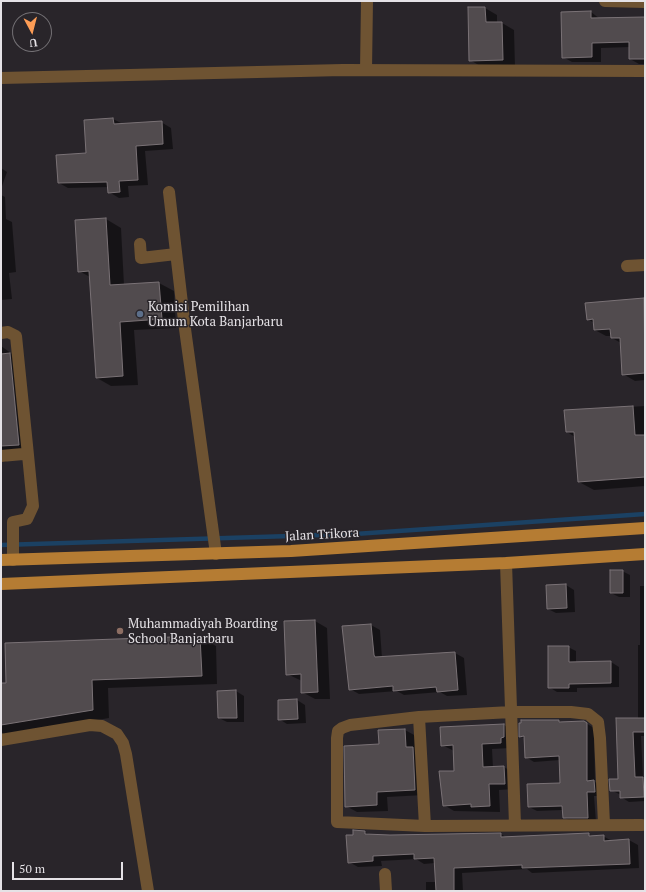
<!DOCTYPE html>
<style>
body{margin:0}
#map{position:relative;width:646px;height:892px;overflow:hidden;background:#29252a;font-family:"PT Serif",serif}
canvas{display:block}
.frame{position:absolute;inset:0;border:2px solid #e5e2e6;pointer-events:none}
.north{position:absolute;left:12px;top:12px;width:40px;height:40px;box-sizing:border-box;background:#29252a;border:1px solid #747175;border-radius:50%;rotate:173deg;font-size:11px;font-weight:700;line-height:16px;text-align:center;color:#e5e2e6}
.north::after{content:'';display:block;margin:auto;width:14px;height:18px;background:#fd9c55;clip-path:polygon(50% 0,100% 100%,50% 72%,0 100%)}
.scale{position:absolute;left:12px;top:862px;width:111px;height:18px;box-sizing:border-box;border:2px solid #e5e2e6;border-top:0;padding-left:5px;font-size:12px;line-height:14px;white-space:nowrap;color:#e5e2e6;-webkit-text-stroke:3px #29252a;paint-order:stroke}
</style>
<div id="map">
<canvas width="646" height="892"></canvas>
<div class="frame"></div>
<div class="north">U</div>
<div class="scale">50 m</div>
</div>
<script>
const ctx = document.querySelector('canvas').getContext('2d');
ctx.lineJoin = 'round';
function paint(path, color) {
  ctx.fillStyle = color;
  ctx.fill(path, 'evenodd');
}
function poly(rows) {
  const path = new Path2D();
  for (const r of rows) {
    path.moveTo(r[0], r[1]);
    for (let i = 2; i < r.length; i += 2) path.lineTo(r[i], r[i + 1]);
  }
  return path;
}
function strokePath(path, color, width, dash) {
  ctx.strokeStyle = color;
  ctx.lineWidth = width;
  ctx.lineCap = dash ? 'butt' : 'round';
  ctx.setLineDash(dash || []);
  ctx.stroke(path);
}
function write(font, color, halo, rows, align = 'center') {
  ctx.font = font + ' "PT Serif",serif';
  ctx.lineWidth = 3;
  ctx.setLineDash([]);
  ctx.textBaseline = 'middle';
  ctx.strokeStyle = halo;
  ctx.fillStyle = color;
  for (const [text, x, y, turn = 0] of rows) {
    ctx.save();
    ctx.translate(x, y);
    ctx.rotate((+turn || 0) * Math.PI / 180);
    ctx.textAlign = isNaN(turn) ? turn : align;
    if (halo) ctx.strokeText(text, 0, 0);
    ctx.fillText(text, 0, 0);
    ctx.restore();
  }
}
const shadow = poly([
 [485,8,497,15,497,23,502,23,514,30,515,67,482,67,470,60],
 [591,12,600,19,645,18,645,64,639,64,630,59,630,47,601,48,601,62,572,62,563,57],
 [113,119,123,124,161,122,171,128,173,149,145,151,148,185,128,186,129,197,119,198,109,192,109,187,68,188,59,183,87,154,85,121],
 [1,168,7,172,1,189],
 [1,195,5,197,6,219,12,222,16,272,9,273,12,299,1,300],
 [106,219,121,228,124,285,159,283,174,291,176,328,134,330,138,385,111,386,97,378,90,277,79,271],
 [643,299,645,300,645,380,635,381,623,374,621,343,612,338,611,336,606,336,595,330,594,323,588,319],
 [1,346,22,361,31,451,9,457,6,462,1,462],
 [645,406,645,486,594,490,579,482,575,437,567,432,565,411],
 [622,571,630,575,630,597,619,597,611,593],
 [566,585,574,590,575,612,556,613,548,609,547,586],
 [640,586,645,586,645,736,641,736,643,778,645,779,645,801,629,802,621,797,621,795,611,790,619,780,617,719,638,719,638,645,640,645],
 [315,621,327,628,330,699,315,699,302,692,302,681,287,674,285,622],
 [371,625,380,630,382,658,455,653,464,658,467,695,447,696,440,692,404,695,397,691,359,694,350,689],
 [200,637,216,646,217,684,108,688,109,718,7,736,1,732,1,684],
 [568,647,576,651,576,663,611,662,619,667,619,687,577,688,577,692,557,692,549,687],
 [236,691,244,696,244,722,227,722,219,718],
 [297,700,305,705,306,723,287,724,279,719],
 [559,720,563,723,584,722,594,728,595,782,602,786,603,796,594,796,596,822,572,822,563,817,563,810,537,811,529,807,561,784,560,760,534,762,526,757,525,739,520,736],
 [504,725,514,731,511,748,492,749,493,768,504,767,514,773,515,789,499,790,500,812,454,811,444,805,455,772,454,751,442,745],
 [405,730,416,736,425,795,387,797,388,811,357,812,346,806,380,745],
 [365,832,371,835,501,834,507,838,589,834,594,837,603,836,612,841,629,840,638,845,639,868,532,873,527,869,462,873,463,891,426,891,426,882,436,882,435,863,424,864,416,859,381,861,382,866,358,867,349,862,355,836]
]);
const stream = poly([
 [1,545,355,534,645,514]
]);
const building = poly([
 [468,7,485,7,486,22,502,22,503,60,469,61,468,7],
 [591,11,591,18,645,17,645,59,629,59,629,42,592,43,592,57,562,58,561,12,591,11],
 [113,118,114,124,162,121,163,144,136,146,138,180,119,181,120,192,108,193,107,182,58,183,56,155,86,153,84,120,113,118],
 [106,218,110,285,159,282,162,319,120,322,123,376,96,378,89,271,78,272,75,220,106,218],
 [644,298,645,373,622,375,620,338,611,338,610,329,594,330,593,319,587,320,585,303,644,298],
 [10,353,19,445,1,446,1,354,10,353],
 [633,406,635,435,645,435,645,477,578,482,574,432,566,432,564,410,633,406],
 [610,570,623,570,623,593,610,593,610,570],
 [566,584,567,608,547,609,546,585,566,584],
 [315,620,318,692,301,693,301,674,286,675,284,621,315,620],
 [371,624,374,655,375,657,455,652,458,690,437,692,436,687,393,691,393,686,349,690,342,626,371,624],
 [200,636,202,676,92,680,93,710,1,725,1,683,6,683,5,643,200,636],
 [548,646,569,646,569,662,611,661,611,683,569,684,569,688,548,688,548,646],
 [236,690,237,718,218,718,217,691,236,690],
 [297,699,298,719,278,720,278,700,297,699],
 [616,718,645,718,645,732,633,732,635,777,643,777,644,797,620,798,620,791,610,791,609,779,618,779,616,718],
 [521,720,559,720,559,722,584,721,587,723,587,781,594,780,595,792,587,792,588,818,563,818,562,806,528,807,527,784,560,783,559,756,525,758,524,736,519,737,519,723,521,723,521,720],
 [504,724,504,737,501,738,501,743,482,744,483,767,504,766,505,784,489,784,490,806,471,807,471,804,443,806,439,771,454,771,453,745,441,746,440,727,504,724],
 [405,729,406,747,413,747,415,790,377,792,377,805,345,807,344,746,379,744,378,730,405,729],
 [353,830,365,831,365,834,390,835,501,833,501,837,589,833,589,836,604,835,604,841,629,839,630,864,522,868,522,865,454,868,454,891,436,891,434,858,414,859,414,854,373,856,373,861,348,863,346,835,353,835,353,830]
]);
const minor = poly([
 [605,1,645,2],
 [366,70,367,1],
 [1,78,343,70,645,71],
 [169,192,185,329,216,554],
 [140,244,141,258,176,254],
 [627,266,645,265],
 [1,333,8,332,16,336,28,455],
 [1,456,23,454,28,455,33,506,27,519,13,522,13,560],
 [506,563,515,825],
 [419,717,425,826],
 [1,740,90,725,102,726,117,734,123,743,126,754,148,891],
 [604,824,600,738,598,722,588,714,571,712,511,712,419,717,350,725,342,728,338,731,337,738,337,822,425,826,642,825],
 [385,874,386,891]
]);
const major = poly([
 [1,560,291,551,645,528],
 [1,584,506,563,645,554]
]);
const markers = [
 [140,314,4,"#5c6f8a"],
 [120,631,4,"#8d6e63"]
];
const poiNames = [
 ["Komisi Pemilihan",148,307],
 ["Umum Kota Banjarbaru",148,322],
 ["Muhammadiyah Boarding",128,624],
 ["School Banjarbaru",128,639]
];
const streetNames = [
 ["Jalan Trikora",322,535,-3]
];
paint(shadow, '#0007');
strokePath(stream, '#1b4163', 4.5);
paint(building, '#514b4e');
strokePath(building, '#7a7276', 1);
strokePath(minor, '#6e5332', 12);
strokePath(major, '#b57c33', 12);
for (const [x, y, r, color] of markers) {
  const dot = new Path2D();
  dot.arc(x, y, r, 0, 2 * Math.PI);
  ctx.fillStyle = color;
  ctx.fill(dot);
  strokePath(dot, '#29252a', 1.5);
}
write('13px', '#e5e2e6', '#29252a', poiNames, 'left');
write('13px', '#e5e2e6', '#29252a', streetNames);
</script>
